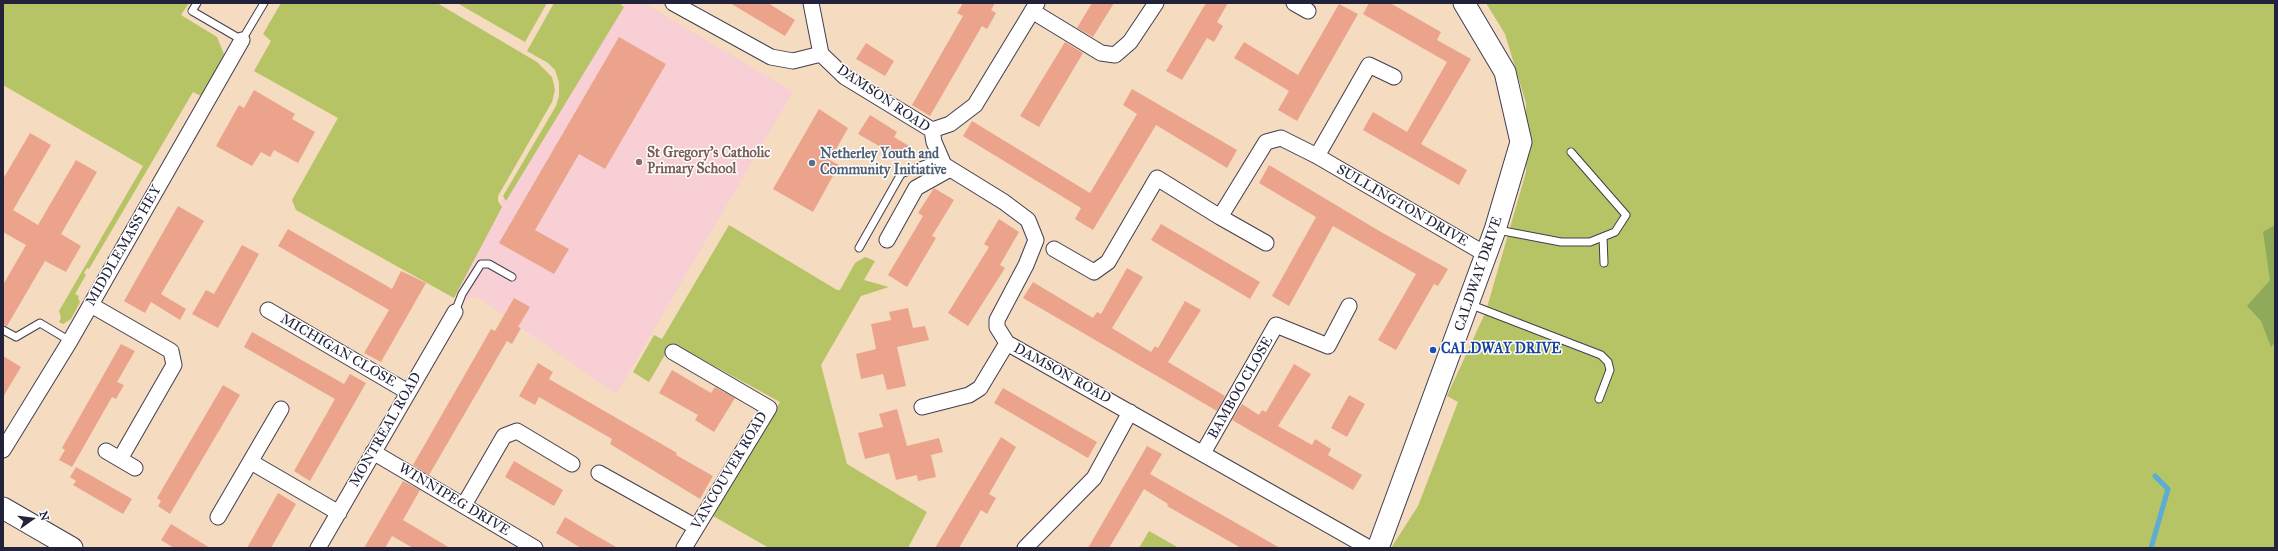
<!DOCTYPE html>
<style>
body{margin:0}
#map{position:relative;width:2278px;height:551px;overflow:hidden;background:#f5dbbf;font-family:"IM FELL Great Primer",serif}
canvas{display:block}
.frame{position:absolute;inset:0;border:4px solid #22223b;pointer-events:none}
.north{position:absolute;left:12px;top:499px;width:40px;height:40px;-webkit-text-stroke:3px #fff;paint-order:stroke;rotate:76deg;font-size:11px;font-weight:700;line-height:16px;text-align:center;color:#22223b}
.north::after{content:'';display:block;margin:auto;width:14px;height:18px;background:#22223b;clip-path:polygon(50% 0,100% 100%,50% 72%,0 100%)}
</style>
<div id="map">
<canvas width="2278" height="551"></canvas>
<div class="frame"></div>
<div class="north">N</div>
</div>
<script>
const ctx = document.querySelector('canvas').getContext('2d');
ctx.lineJoin = 'round';
function paint(path, color) {
  ctx.fillStyle = color;
  ctx.fill(path, 'evenodd');
}
function poly(rows) {
  const path = new Path2D();
  for (const r of rows) {
    path.moveTo(r[0], r[1]);
    for (let i = 2; i < r.length; i += 2) path.lineTo(r[i], r[i + 1]);
  }
  return path;
}
function strokePath(path, color, width, dash) {
  ctx.strokeStyle = color;
  ctx.lineWidth = width;
  ctx.lineCap = dash ? 'butt' : 'round';
  ctx.setLineDash(dash || []);
  ctx.stroke(path);
}
function write(font, color, halo, rows, align = 'center') {
  ctx.font = font + ' "IM FELL Great Primer",serif';
  ctx.lineWidth = 3;
  ctx.setLineDash([]);
  ctx.textBaseline = 'middle';
  ctx.strokeStyle = halo;
  ctx.fillStyle = color;
  for (const [text, x, y, turn = 0] of rows) {
    ctx.save();
    ctx.translate(x, y);
    ctx.rotate((+turn || 0) * Math.PI / 180);
    ctx.textAlign = isNaN(turn) ? turn : align;
    if (halo) ctx.strokeText(text, 0, 0);
    ctx.fillText(text, 0, 0);
    ctx.restore();
  }
}
const built = poly([
 [624,3,644,3,793,92,616,394,476,296,458,305,456,288,483,231]
]);
const green = poly([
 [3,3,189,3,181,15,217,37,224,54,203,97,193,92,89,269,87,268,84,273,86,275,75,294,79,296,78,298,80,302,71,319,63,324,59,322,61,318,59,311,143,166,3,85],
 [281,3,437,3,537,62,552,77,555,90,552,102,498,196,498,201,502,207,454,298,296,210,292,200,338,118,254,71,271,41,263,34],
 [457,3,547,3,525,42],
 [554,3,623,3,621,5,624,7,506,201,503,196,556,106,559,96,559,82,555,70,548,63,527,51],
 [1486,3,2275,3,2275,548,1391,548,1418,506,1458,402,1447,396,1486,311,1526,172,1526,103,1505,34],
 [729,225,837,290,840,290,855,263,865,257,875,261,864,280,889,287,861,296,821,365,847,464,927,512,908,548,769,548,713,516,780,402,672,343,649,382,633,372,654,335,662,339],
 [1149,531,1179,548,1139,548]
]);
const forest = poly([
 [2275,225,2275,342,2271,347,2261,321,2247,306,2270,280,2263,232]
]);
const stream = poly([
 [2151,548,2168,489,2155,476]
]);
const building = poly([
 [730,3,768,3,795,20,785,36],
 [963,3,995,3,991,10,996,13,987,29,982,26,930,116,912,105,963,16,957,13],
 [1092,3,1114,3,1093,37,1077,28],
 [1206,3,1228,3,1217,22,1223,26,1214,42,1207,38,1182,80,1166,71],
 [1369,3,1390,3,1441,32,1437,40,1471,59,1421,144,1467,170,1459,185,1363,130,1373,112,1407,132,1447,62,1363,14],
 [1339,4,1358,14,1297,121,1278,110,1289,91,1234,58,1244,42,1298,75],
 [619,37,666,64,605,169,579,154,535,230,569,249,554,274,499,243],
 [1065,42,1083,53,1039,127,1020,116],
 [866,43,894,61,885,76,856,59],
 [1132,89,1237,150,1227,168,1156,125,1093,230,1075,219,1081,208,963,136,972,121,1090,193,1137,114,1123,105],
 [254,90,295,114,292,119,315,132,298,163,274,150,270,157,261,152,252,166,216,146,239,105,244,108],
 [819,109,848,128,830,160,839,165,813,212,773,189],
 [870,115,897,132,894,137,909,146,902,159,858,134],
 [30,133,51,145,13,210,38,225,76,160,97,172,61,234,81,246,66,272,45,261,7,326,3,325,3,285,26,245,3,232,3,179],
 [1269,165,1381,232,1448,269,1438,286,1434,284,1396,350,1378,340,1416,274,1333,226,1289,306,1272,296,1316,217,1259,183],
 [934,188,954,200,932,236,936,238,907,287,888,275,923,216,918,213],
 [178,206,204,221,161,294,186,309,180,320,151,302,145,313,124,301],
 [999,219,1019,232,1000,265,1005,268,968,326,948,313,989,247,984,244],
 [1161,224,1260,282,1250,299,1151,240],
 [288,229,392,289,401,271,426,283,381,362,364,353,389,310,278,246],
 [242,245,259,254,218,328,192,314,206,290,214,294],
 [1127,268,1143,277,1112,328,1151,352,1155,346,1158,348,1185,301,1201,310,1168,362,1225,396,1217,411,1023,298,1033,282,1093,318,1097,312,1101,314],
 [514,298,530,307,518,327,521,328,512,344,507,341,429,475,413,465,491,329,495,331],
 [908,308,913,328,925,326,929,340,897,347,906,386,887,390,883,374,861,379,856,354,876,349,871,324,891,320,889,312],
 [252,332,344,384,350,374,366,383,310,481,294,471,335,399,244,347],
 [121,344,135,351,117,382,124,385,116,399,112,397,72,467,59,460,65,450,62,448],
 [3,356,21,367,3,397],
 [538,363,553,372,549,379,677,453,676,455,713,476,700,499,610,444,612,439,539,397,535,405,519,396],
 [1294,364,1311,374,1278,426,1312,445,1315,439,1331,449,1328,455,1362,475,1353,490,1232,420,1242,404,1259,415,1262,410,1266,412],
 [672,370,711,393,715,387,735,398,714,432,695,420,698,415,659,393],
 [223,385,240,395,170,514,158,506,161,501,157,498],
 [1003,388,1097,442,1088,458,994,403],
 [1349,395,1365,404,1347,437,1331,428],
 [897,409,907,446,939,438,943,452,931,455,936,477,918,481,917,475,896,480,889,453,865,459,858,433,883,427,879,414],
 [1001,437,1016,447,989,494,996,498,987,514,981,510,959,548,935,548],
 [1147,446,1162,454,1150,474,1280,548,1241,548,1167,506,1168,504,1144,489,1109,548,1088,548],
 [514,461,563,490,554,506,505,477],
 [76,467,132,499,123,514,73,485,76,481,70,477],
 [403,481,420,490,403,520,450,548,413,548,392,536,385,548,364,548],
 [278,493,296,504,271,548,247,548],
 [565,517,595,535,618,548,581,548,556,533],
 [171,524,210,548,174,548,161,540]
]);
const lane = poly([
 [197,3,192,11,242,40,264,3],
 [1498,230,1561,242,1590,242,1615,232,1626,215,1571,152],
 [1603,237,1604,263],
 [859,248,901,174,940,158],
 [1469,304,1601,355,1608,362,1610,370,1599,399],
 [455,312,462,294,481,264,489,264,512,277],
 [3,330,16,337,40,323,70,341]
]);
const street = poly([
 [673,3,771,57,793,61,821,54],
 [811,3,821,54],
 [1294,3,1308,11],
 [1032,11,1101,53,1115,55,1130,42,1156,3],
 [821,54,845,77,932,130,934,142,944,165,1004,202,1028,220,1036,240,1026,265,997,320,997,327,1007,343,1369,548],
 [932,130,950,124,975,105,1037,3],
 [1317,156,1369,65,1394,77],
 [1220,217,1266,243],
 [887,240,916,188,950,169],
 [1054,249,1094,272,1108,262,1157,178,1220,217,1266,142,1281,138,1317,156,1487,255],
 [91,305,171,351,174,365,120,459],
 [268,310,408,392],
 [673,352,769,408,684,548],
 [922,407,969,395,980,388,1007,343],
 [3,450,70,341,242,40],
 [106,451,135,468],
 [373,452,535,548],
 [1203,453,1276,325,1328,346,1349,306],
 [251,462,339,513],
 [599,473,696,527],
 [464,505,504,436,517,431,572,464],
 [218,517,281,409],
 [318,548,455,312],
 [1025,548,1094,478,1130,412]
]);
const secondary = poly([
 [3,508,72,548],
 [1378,548,1495,230,1521,142,1505,72,1464,3]
]);
const markers = [
 [639,162,4,"#8d6e63"],
 [812,163,4,"#5c6f8a"],
 [1433,350,4,"#1a4fb4"]
];
const streetNames = [
 ["DAMSON ROAD",883,99,34],
 ["SULLINGTON DRIVE",1402,206,30],
 ["MIDDLEMASS HEY",124,246,-60],
 ["CALDWAY DRIVE",1479,274,-71],
 ["MICHIGAN CLOSE",338,351,30],
 ["DAMSON ROAD",1062,374,29],
 ["BAMBOO CLOSE",1241,388,-60],
 ["MONTREAL ROAD",386,430,-60],
 ["VANCOUVER ROAD",730,471,-59],
 ["WINNIPEG DRIVE",454,500,31]
];
const educationNames = [
 ["St Gregory's Catholic",647,154],
 ["Primary School",647,170]
];
const serviceNames = [
 ["Netherley Youth and",820,155],
 ["Community Initiative",820,171]
];
const transitNames = [
 ["CALDWAY DRIVE",1441,350]
];
paint(built, '#f7cfd5');
paint(green, '#b6c466');
paint(forest, '#90aa5b');
strokePath(stream, '#5badd6', 5);
paint(building, '#eba48b');
strokePath(lane, '#423e4f', 9);
strokePath(street, '#423e4f', 17);
strokePath(secondary, '#423e4f', 23);
strokePath(lane, '#fff', 7);
strokePath(street, '#fff', 15);
strokePath(secondary, '#fff', 21);
for (const [x, y, r, color] of markers) {
  const dot = new Path2D();
  dot.arc(x, y, r, 0, 2 * Math.PI);
  ctx.fillStyle = color;
  ctx.fill(dot);
  strokePath(dot, '#fff', 1.5);
}
write('14px', '#22223b', '#fff', streetNames);
write('bold 14px', '#785e54', '#fff', educationNames, 'left');
write('bold 14px', '#4e5e75', '#fff', serviceNames, 'left');
write('bold 14px', '#164399', '#fff', transitNames, 'left');
</script>
